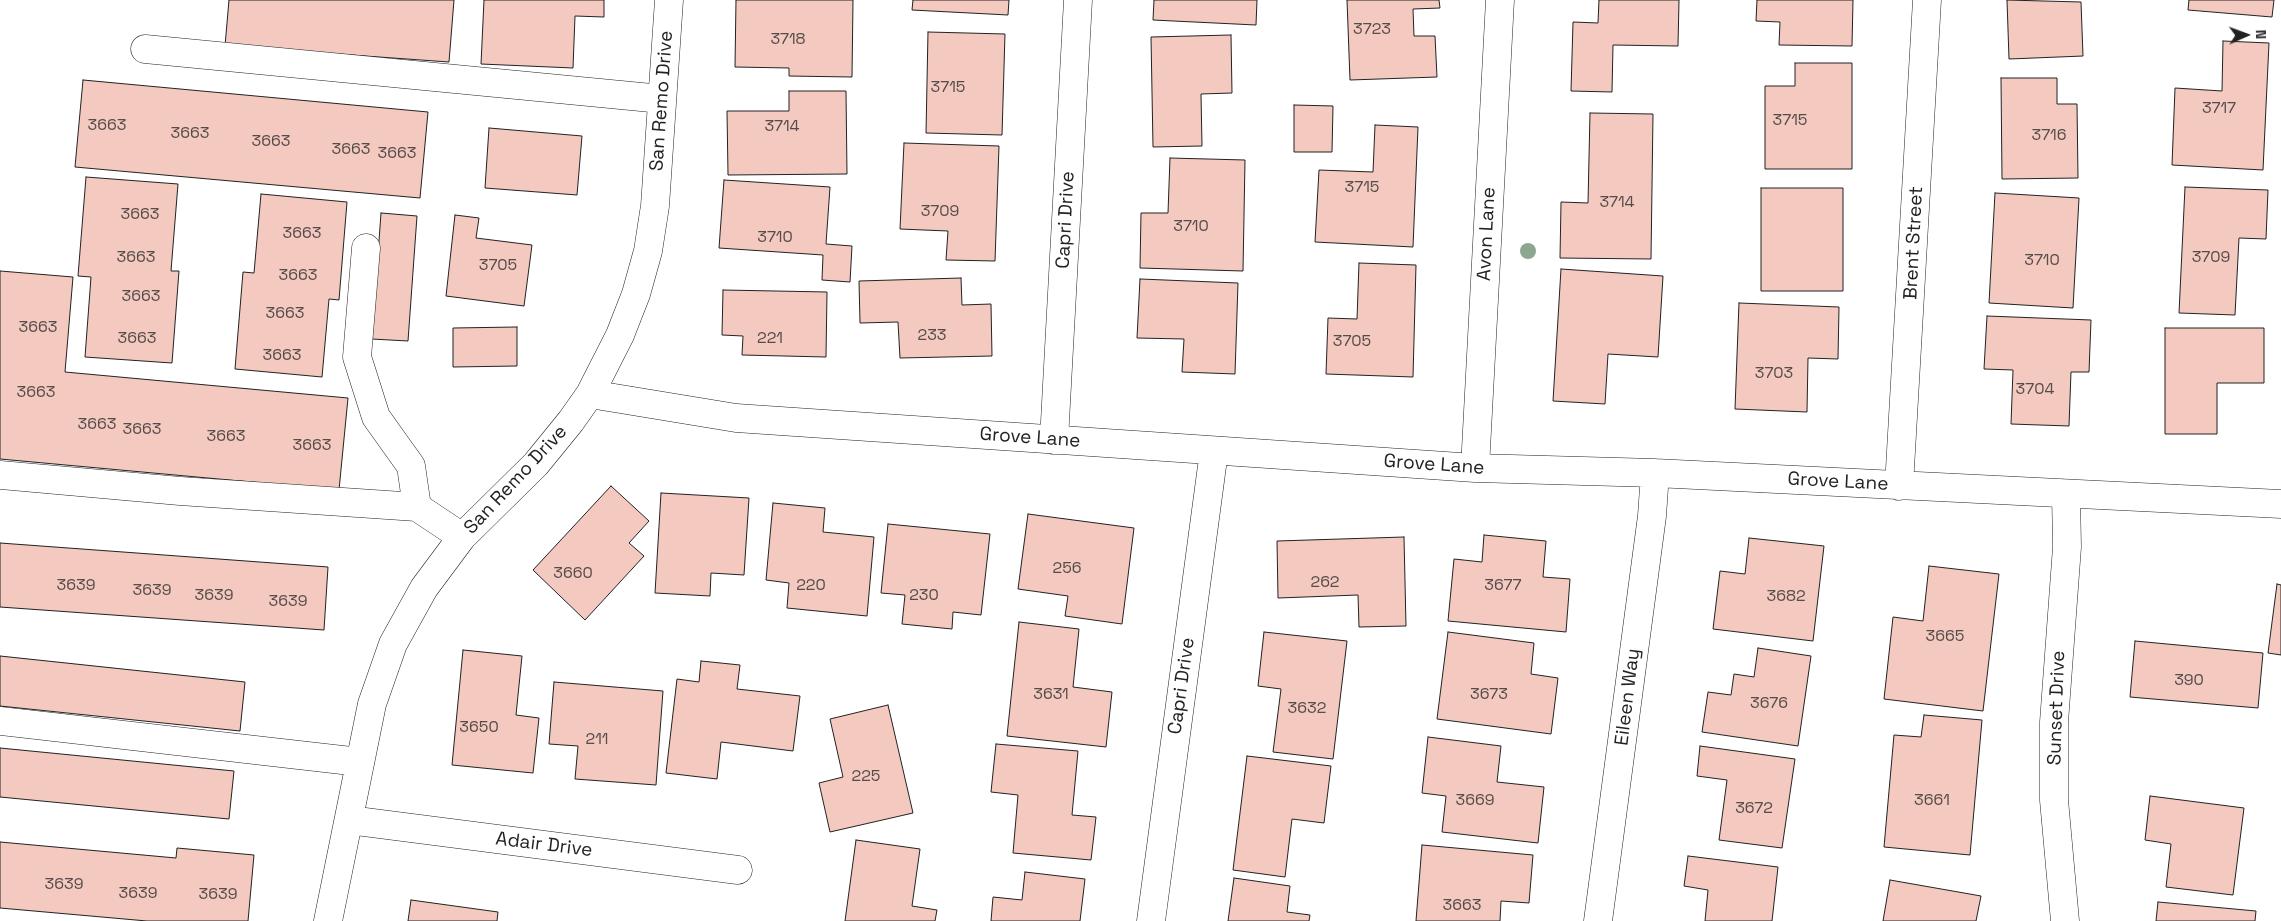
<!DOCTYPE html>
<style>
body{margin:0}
#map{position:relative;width:2281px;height:921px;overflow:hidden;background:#fff;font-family:"Space Grotesk",sans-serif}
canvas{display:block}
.north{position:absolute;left:2221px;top:10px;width:50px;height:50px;-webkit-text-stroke:4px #fff;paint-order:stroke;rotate:88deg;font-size:14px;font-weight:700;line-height:20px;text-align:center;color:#222}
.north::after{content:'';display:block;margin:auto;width:18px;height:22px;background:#222;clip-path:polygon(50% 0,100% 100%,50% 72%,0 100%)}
</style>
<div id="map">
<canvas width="2281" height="921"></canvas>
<div class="north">N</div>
</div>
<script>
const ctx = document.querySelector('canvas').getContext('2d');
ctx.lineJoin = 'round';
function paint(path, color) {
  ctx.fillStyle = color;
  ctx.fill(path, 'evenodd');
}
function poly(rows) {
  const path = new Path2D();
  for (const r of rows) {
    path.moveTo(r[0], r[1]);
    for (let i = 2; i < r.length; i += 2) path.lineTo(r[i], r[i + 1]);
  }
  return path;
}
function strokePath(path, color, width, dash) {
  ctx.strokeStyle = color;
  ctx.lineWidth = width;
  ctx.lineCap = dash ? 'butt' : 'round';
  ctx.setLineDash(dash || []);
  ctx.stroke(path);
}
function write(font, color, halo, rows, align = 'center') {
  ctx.font = font + ' "Space Grotesk",sans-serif';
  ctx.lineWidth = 4;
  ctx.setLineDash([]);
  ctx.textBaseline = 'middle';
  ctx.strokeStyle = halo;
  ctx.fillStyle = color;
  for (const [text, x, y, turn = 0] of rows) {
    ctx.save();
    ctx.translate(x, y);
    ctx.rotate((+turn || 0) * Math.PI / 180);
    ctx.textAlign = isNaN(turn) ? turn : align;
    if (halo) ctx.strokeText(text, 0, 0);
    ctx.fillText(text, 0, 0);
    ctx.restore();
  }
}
const building = poly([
 [229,0,454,0,449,62,225,46,229,0],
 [484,0,604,0,604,17,575,16,573,68,481,64,484,0],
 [736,0,853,0,852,77,789,76,789,68,735,67,736,0],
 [913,0,1009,0,1008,15,912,10,913,0],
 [1154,0,1257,0,1256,25,1153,20,1154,0],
 [1347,0,1439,0,1440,8,1413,9,1414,36,1435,36,1437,77,1350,80,1347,0],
 [1599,0,1679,0,1678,46,1613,45,1612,92,1571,91,1573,22,1598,23,1599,0],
 [1757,0,1853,0,1852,46,1779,45,1780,22,1756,21,1757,0],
 [2007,0,2081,2,2083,56,2009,59,2007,0],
 [2189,0,2274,0,2272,17,2188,10,2189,0],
 [928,32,1005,34,1002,135,926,133,928,32],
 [1231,35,1232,93,1201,94,1202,146,1153,147,1151,37,1231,35],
 [2223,41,2269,43,2263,170,2172,165,2175,88,2222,91,2223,41],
 [1795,63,1852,63,1852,169,1765,169,1765,86,1795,86,1795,63],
 [2001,78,2057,78,2057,104,2077,104,2078,178,2002,179,2001,78],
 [83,80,428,112,420,198,75,167,83,80],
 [789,91,846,91,847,174,728,175,727,111,789,111,789,91],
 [1294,105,1333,106,1332,152,1294,152,1294,105],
 [1590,113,1653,114,1651,259,1560,258,1561,202,1588,203,1590,113],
 [1375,125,1418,127,1413,247,1315,242,1319,170,1373,172,1375,125],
 [489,128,582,136,577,195,485,188,489,128],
 [904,143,999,146,995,261,946,260,948,231,900,229,904,143],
 [1170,158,1245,160,1243,271,1140,268,1141,213,1168,213,1170,158],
 [86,177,178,184,171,271,179,271,172,363,85,357,91,277,78,276,86,177],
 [724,180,830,187,826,244,852,246,850,282,822,280,823,255,719,248,724,180],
 [2185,187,2268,190,2266,239,2239,238,2235,315,2179,313,2185,187],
 [1761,188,1843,188,1843,291,1761,291,1761,188],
 [1995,193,2079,198,2073,308,1989,303,1995,193],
 [261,194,347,202,339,300,329,299,322,377,235,369,243,272,254,273,261,194],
 [381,213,417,216,408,341,372,339,381,213],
 [455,215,479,218,476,238,532,245,524,306,446,296,455,215],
 [1359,263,1416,265,1413,377,1326,374,1328,318,1357,319,1359,263],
 [1561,269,1663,276,1658,357,1608,354,1605,404,1553,401,1561,269],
 [0,271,73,277,65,372,348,398,339,490,0,459,0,271],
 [961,278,962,305,991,304,992,356,900,358,898,322,860,323,859,281,961,278],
 [1140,279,1238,283,1235,374,1182,372,1184,339,1137,338,1140,279],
 [723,290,827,292,826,357,742,355,743,336,722,335,723,290],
 [1739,303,1839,307,1838,359,1808,358,1807,412,1735,409,1739,303],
 [1987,316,2091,320,2089,372,2071,372,2069,426,2011,424,2013,370,1984,369,1987,316],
 [517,327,517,366,453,367,453,328,517,327],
 [2165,328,2264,328,2264,383,2217,383,2217,434,2165,434,2165,328],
 [611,486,649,521,629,543,644,556,585,620,533,570,611,486],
 [661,493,749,498,744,575,711,573,710,596,655,593,661,493],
 [773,503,825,508,823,532,874,537,867,616,787,608,789,583,766,580,773,503],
 [1028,514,1134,528,1122,624,1065,616,1068,596,1018,589,1028,514],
 [888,524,990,534,981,615,953,612,952,629,902,624,905,595,881,593,888,524],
 [1484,535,1546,541,1543,577,1570,579,1566,632,1448,621,1454,559,1482,562,1484,535],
 [1404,537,1406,626,1359,627,1358,595,1278,598,1277,541,1404,537],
 [1749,538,1824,546,1813,641,1713,629,1720,571,1745,574,1749,538],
 [0,543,328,567,324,630,0,607,0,543],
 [1929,566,1999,574,1983,711,1884,699,1893,617,1923,621,1929,566],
 [2277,584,2281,585,2281,655,2268,653,2277,584],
 [1019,622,1079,629,1073,687,1112,692,1106,747,1007,736,1019,622],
 [1264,632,1347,641,1333,759,1273,752,1281,689,1258,686,1264,632],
 [1448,632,1534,643,1531,674,1558,678,1551,734,1437,719,1448,632],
 [2135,641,2263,653,2258,708,2130,697,2135,641],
 [1758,648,1811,656,1798,746,1702,732,1708,692,1731,695,1734,674,1754,677,1758,648],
 [463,650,522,656,516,715,539,718,533,773,452,765,463,650],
 [0,656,245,682,240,731,0,706,0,656],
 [701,661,740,665,737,689,800,696,793,751,721,742,717,779,666,773,677,679,699,682,701,661],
 [554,682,663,691,656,785,575,779,578,746,549,744,554,682],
 [888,705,913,813,830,832,819,783,843,777,830,719,888,705],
 [1924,715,1982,720,1970,855,1884,847,1894,735,1921,737,1924,715],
 [1428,737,1501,746,1497,782,1544,787,1538,843,1442,832,1446,796,1422,793,1428,737],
 [996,744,1078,751,1072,815,1096,817,1091,860,1013,853,1018,795,991,792,996,744],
 [1700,746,1795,759,1782,848,1719,840,1727,780,1697,776,1700,746],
 [0,748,234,771,229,819,0,797,0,748],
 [1247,756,1331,766,1324,823,1292,819,1285,877,1233,870,1247,756],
 [2150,796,2244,808,2233,895,2166,887,2171,844,2145,840,2150,796],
 [856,840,920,849,912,906,937,910,935,921,845,921,856,840],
 [0,842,176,858,177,848,254,855,248,921,147,921,0,908,0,842],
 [1422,845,1533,855,1529,903,1501,901,1500,921,1416,921,1422,845],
 [1688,856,1778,867,1772,921,1705,921,1708,890,1684,886,1688,856],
 [1025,872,1085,879,1080,921,991,921,993,897,1022,900,1025,872],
 [1234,878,1290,886,1287,912,1310,915,1309,921,1228,921,1234,878],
 [1890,880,1981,896,1976,921,1883,921,1890,880],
 [411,900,498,912,497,921,408,921,411,900],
 [2158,902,2256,911,2255,921,2156,921,2158,902]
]);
const minor = poly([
 [145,49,662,99],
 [366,248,357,357,376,417,411,466,417,507],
 [590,394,736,418,1475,468,1655,473,2281,504],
 [1054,440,1078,0],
 [1475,468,1500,0],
 [0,475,180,491,417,507,462,537],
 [1899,486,1927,0],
 [0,721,360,762],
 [349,820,738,870],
 [328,921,372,704,393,644,424,588,462,537,536,464,571,421,590,394,620,335,636,294,648,251,655,206,669,0],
 [1151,921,1214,451],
 [1598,921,1652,516,1655,473],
 [2065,921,2054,800,2054,722,2067,547,2066,494]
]);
const trees = [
 [1528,251]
];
const numberNames = [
 ["3723",1372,30],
 ["3718",788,40],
 ["3715",948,88],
 ["3717",2219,109],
 ["3715",1790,121],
 ["3663",107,126],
 ["3714",782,127],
 ["3663",190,134],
 ["3716",2049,136],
 ["3663",271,142],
 ["3663",351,150],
 ["3663",397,154],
 ["3715",1362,188],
 ["3714",1617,203],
 ["3709",940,212],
 ["3663",140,215],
 ["3710",1191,227],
 ["3663",302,234],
 ["3710",775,238],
 ["3663",136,258],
 ["3709",2211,258],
 ["3710",2042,261],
 ["3705",498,266],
 ["3663",298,276],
 ["3663",141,297],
 ["3663",285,314],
 ["3663",38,328],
 ["233",932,336],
 ["3663",137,339],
 ["221",770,339],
 ["3705",1352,342],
 ["3663",282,356],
 ["3703",1774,374],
 ["3704",2035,390],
 ["3663",36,393],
 ["3663",97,425],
 ["3663",142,430],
 ["3663",226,437],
 ["3663",312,446],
 ["256",1067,569],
 ["3660",573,574],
 ["262",1325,583],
 ["3639",76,586],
 ["220",811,586],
 ["3677",1503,586],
 ["3639",152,591],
 ["3639",214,596],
 ["230",924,596],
 ["3682",1786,597],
 ["3639",288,602],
 ["3665",1945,637],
 ["390",2189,681],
 ["3631",1051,695],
 ["3673",1489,695],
 ["3676",1769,704],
 ["3632",1307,709],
 ["3650",479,728],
 ["211",597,740],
 ["225",866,777],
 ["3669",1475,801],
 ["3661",1932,801],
 ["3672",1754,809],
 ["3639",64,885],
 ["3639",138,894],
 ["3639",218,895],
 ["3663",1462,906]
];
const streetNames = [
 ["San Remo Drive",662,101,-86],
 ["Capri Drive",1066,220,-87],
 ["Avon Lane",1487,234,-87],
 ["Brent Street",1914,243,-87],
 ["Grove Lane",1030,438,4],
 ["Grove Lane",1434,465,4],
 ["San Remo Drive",516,480,-47],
 ["Grove Lane",1838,482,3],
 ["Capri Drive",1182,686,-82],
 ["Eileen Way",1628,697,-83],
 ["Sunset Drive",2057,708,-88],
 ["Adair Drive",544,845,7]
];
paint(building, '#f3c9c0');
strokePath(building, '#222', 1);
strokePath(minor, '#222', 29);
strokePath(minor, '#fff', 28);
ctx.fillStyle = '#8da692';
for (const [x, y] of trees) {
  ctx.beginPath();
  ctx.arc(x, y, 8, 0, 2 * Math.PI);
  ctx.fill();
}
write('16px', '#564c4a', null, numberNames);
write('19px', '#222', '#fff', streetNames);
</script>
